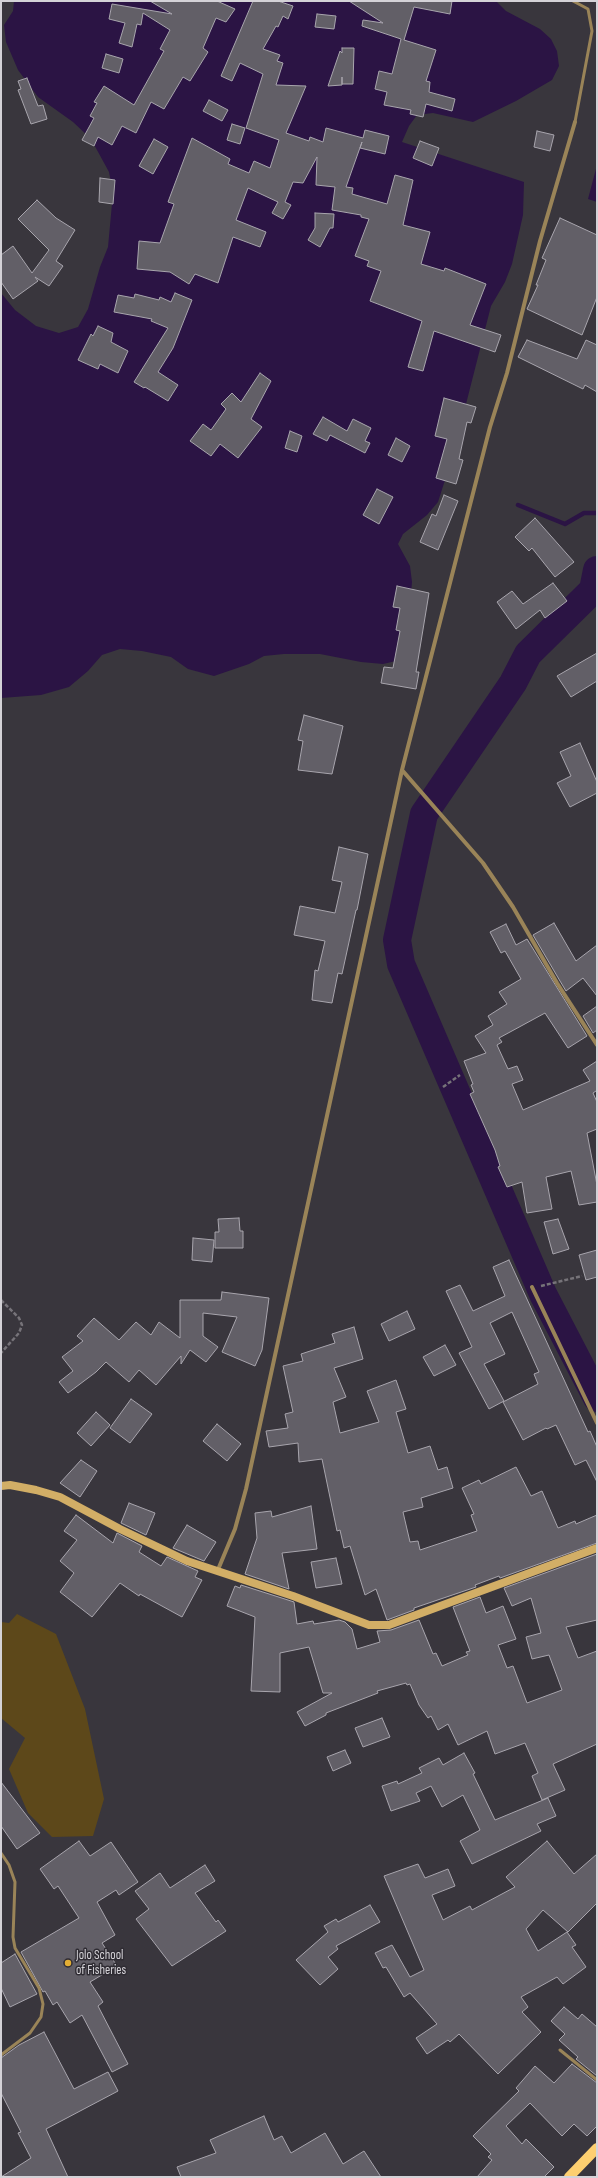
<!DOCTYPE html>
<style>
body{margin:0}
#map{position:relative;width:598px;height:2178px;overflow:hidden;background:#39363d;font-family:"Sofia Sans Condensed",sans-serif}
canvas{display:block}
.frame{position:absolute;inset:0;border:2px solid #d4d2d7;pointer-events:none}
</style>
<div id="map">
<canvas width="598" height="2178"></canvas>
<div class="frame"></div>
</div>
<script>
const ctx = document.querySelector('canvas').getContext('2d');
ctx.lineJoin = 'round';
function paint(path, color) {
  ctx.fillStyle = color;
  ctx.fill(path, 'evenodd');
}
function poly(rows) {
  const path = new Path2D();
  for (const r of rows) {
    path.moveTo(r[0], r[1]);
    for (let i = 2; i < r.length; i += 2) path.lineTo(r[i], r[i + 1]);
  }
  return path;
}
function strokePath(path, color, width, dash) {
  ctx.strokeStyle = color;
  ctx.lineWidth = width;
  ctx.lineCap = dash ? 'butt' : 'round';
  ctx.setLineDash(dash || []);
  ctx.stroke(path);
}
function write(font, color, halo, rows, align = 'center') {
  ctx.font = font + ' "Sofia Sans Condensed",sans-serif';
  ctx.lineWidth = 3;
  ctx.setLineDash([]);
  ctx.textBaseline = 'middle';
  ctx.strokeStyle = halo;
  ctx.fillStyle = color;
  for (const [text, x, y, turn = 0] of rows) {
    ctx.save();
    ctx.translate(x, y);
    ctx.rotate((+turn || 0) * Math.PI / 180);
    ctx.textAlign = isNaN(turn) ? turn : align;
    if (halo) ctx.strokeText(text, 0, 0);
    ctx.fillText(text, 0, 0);
    ctx.restore();
  }
}
const green = poly([
 [17,1614,56,1634,85,1709,104,1799,93,1836,52,1837,28,1813,9,1769,25,1738,1,1718,1,1622,9,1623]
]);
const water = poly([
 [14,1,496,1,506,11,540,29,551,39,557,51,559,66,552,80,516,101,473,122,433,113,417,115,409,126,402,142,524,182,523,215,512,264,505,282,491,306,453,455,438,502,427,515,403,534,398,544,410,566,412,582,410,605,396,661,383,664,361,662,320,654,284,654,264,656,249,664,214,676,188,669,171,657,142,651,120,649,102,655,88,671,69,687,41,695,1,698,1,293,15,310,36,326,59,333,78,327,88,309,100,267,108,247,113,193,109,172,91,139,73,122,38,97,18,70,6,42,4,25,13,11],
 [597,165,597,202,588,199]
]);
const stream = poly([
 [518,505,565,524,584,513,597,513]
]);
const river = poly([
 [597,570,593,590,528,654,513,683,424,814,397,940,401,964,543,1294,597,1398]
]);
const building = poly([
 [150,1,217,1,235,9,226,22,216,18,203,48,208,52,190,81,183,77,164,109,151,102,136,133,122,126,112,145,98,137,94,146,82,140,94,118,90,116,97,103,94,102,104,86,134,105,164,51,160,49,170,30,143,13,141,25,137,24,132,47,119,43,125,23,109,19,112,4,172,14,150,1],
 [253,1,278,1,293,6,288,19,283,16,278,27,276,26,263,49,280,55,277,61,283,63,276,85,306,86,286,133,309,141,310,137,323,142,326,128,363,138,365,130,389,136,385,154,360,148,362,142,346,187,353,188,352,194,387,204,395,175,413,180,403,225,430,232,421,264,444,271,445,268,486,284,470,325,501,335,495,352,434,331,423,371,408,367,422,321,370,301,381,271,367,266,369,261,355,256,369,219,361,217,361,215,332,210,335,187,316,185,317,157,303,183,293,182,285,202,291,205,283,219,272,213,278,202,248,188,236,220,266,232,260,247,233,237,218,283,195,274,189,284,170,272,137,269,139,241,160,243,174,204,168,202,192,138,230,159,228,164,249,173,254,161,270,168,279,140,246,128,263,74,240,63,232,81,221,76,253,1],
 [349,1,452,1,450,14,414,7,404,40,436,50,426,81,430,82,429,92,455,99,452,111,426,104,423,117,410,114,411,110,384,105,387,92,375,89,379,71,392,74,401,39,362,26,363,20,383,23,349,1],
 [317,14,336,16,334,29,315,27,317,14],
 [342,48,354,48,353,84,342,84,342,77,342,85,328,86,340,51,342,53,342,48],
 [106,54,123,59,119,73,102,68,106,54],
 [27,78,38,106,43,105,47,119,31,124,18,90,21,89,18,81,27,78],
 [209,100,228,110,222,121,203,111,209,100],
 [232,124,245,128,240,144,227,140,232,124],
 [537,131,554,135,550,151,534,147,537,131],
 [154,139,168,147,153,174,139,166,154,139],
 [420,141,439,148,432,166,413,158,420,141],
 [100,178,115,180,113,204,99,202,100,178],
 [37,200,56,218,75,230,56,261,63,266,49,286,35,277,38,281,13,299,1,282,1,255,13,246,32,273,49,250,18,219,37,200],
 [315,213,334,214,333,228,330,228,320,247,308,240,315,228,315,213],
 [560,218,597,235,597,297,582,335,527,309,538,285,536,285,546,260,542,258,560,218],
 [175,293,192,300,173,348,158,372,178,385,168,401,145,387,144,388,134,382,168,328,151,321,152,319,114,312,118,295,134,298,135,294,159,300,160,297,171,302,175,293],
 [98,326,113,333,111,342,128,351,118,373,100,364,98,369,78,360,91,334,93,336,98,326],
 [527,340,577,359,586,340,597,345,597,392,585,385,583,389,518,357,527,340],
 [260,373,271,381,251,419,262,427,238,458,220,444,211,456,190,441,203,424,211,430,226,409,221,404,232,393,241,402,260,373],
 [444,398,476,407,471,423,467,422,459,459,463,460,456,484,436,478,447,439,435,436,444,398],
 [323,417,347,431,353,419,371,428,365,441,370,443,365,453,330,435,327,441,313,434,323,417],
 [290,431,302,436,297,452,285,448,290,431],
 [396,438,410,446,402,462,388,455,396,438],
 [377,489,393,497,379,524,363,515,377,489],
 [444,495,458,501,438,550,420,542,432,514,436,516,444,495],
 [535,518,574,562,555,577,532,548,529,551,515,537,535,518],
 [553,583,567,601,545,618,540,610,516,629,497,602,512,591,523,604,553,583],
 [397,586,429,593,416,672,419,672,416,689,381,683,384,667,393,668,400,631,396,630,400,608,393,607,397,586],
 [597,653,597,681,571,697,557,676,597,653],
 [304,715,343,726,332,774,298,770,303,741,298,740,304,715],
 [580,743,597,782,597,793,570,807,557,783,571,776,560,752,580,743],
 [339,847,368,854,357,910,356,910,342,974,338,973,332,1003,312,1000,315,970,318,971,325,941,294,935,300,906,335,913,342,882,332,880,339,847],
 [554,923,576,961,597,945,597,996,583,978,566,991,560,981,533,935,554,923],
 [506,924,516,945,527,939,587,1036,568,1048,545,1013,499,1038,502,1042,497,1045,508,1069,517,1066,523,1080,512,1084,523,1110,590,1081,583,1070,597,1061,597,1092,596,1091,593,1093,597,1102,597,1129,587,1133,597,1185,597,1202,579,1205,571,1171,546,1177,552,1209,527,1213,522,1182,507,1187,498,1167,500,1166,495,1150,470,1094,474,1092,471,1085,473,1084,464,1061,486,1053,475,1036,493,1025,488,1016,507,1004,499,992,521,979,505,951,501,953,490,932,506,924],
 [597,1006,597,1030,593,1033,583,1016,597,1006],
 [239,1218,240,1231,243,1231,243,1248,215,1248,215,1232,219,1232,218,1219,239,1218],
 [558,1219,569,1249,553,1254,544,1222,558,1219],
 [193,1238,214,1240,212,1262,192,1260,193,1238],
 [597,1250,597,1277,586,1280,579,1255,597,1250],
 [509,1260,588,1432,590,1431,597,1447,597,1482,586,1460,575,1465,556,1425,547,1429,546,1428,523,1440,503,1402,538,1384,534,1374,539,1372,512,1312,490,1323,505,1354,484,1364,504,1401,489,1409,459,1353,472,1347,446,1291,460,1285,473,1311,505,1296,493,1267,509,1260],
 [222,1292,269,1298,262,1350,255,1366,222,1352,237,1317,203,1313,203,1336,218,1347,206,1362,190,1350,181,1364,181,1356,156,1385,139,1370,129,1382,106,1362,96,1372,68,1393,59,1382,73,1371,62,1357,83,1341,77,1336,94,1318,119,1340,136,1322,151,1335,159,1322,180,1338,180,1300,221,1300,222,1292],
 [407,1311,415,1329,389,1341,381,1324,407,1311],
 [354,1327,363,1359,334,1368,346,1397,333,1402,340,1433,379,1422,367,1391,396,1380,406,1409,396,1412,408,1453,430,1446,438,1470,447,1467,453,1488,421,1498,423,1507,403,1512,410,1542,418,1541,420,1550,477,1531,471,1515,474,1514,462,1488,479,1480,481,1484,516,1467,531,1496,542,1491,558,1528,575,1521,576,1524,597,1515,597,1543,500,1578,499,1576,475,1585,476,1587,414,1608,414,1610,387,1620,376,1589,365,1595,350,1546,344,1548,340,1530,337,1531,322,1459,299,1462,298,1443,269,1447,266,1431,288,1428,285,1414,293,1412,283,1366,303,1361,301,1354,335,1343,332,1334,354,1327],
 [445,1345,456,1365,434,1376,423,1357,445,1345],
 [131,1399,152,1414,130,1443,110,1428,131,1399],
 [96,1412,110,1425,91,1446,77,1433,96,1412],
 [217,1424,241,1444,227,1461,203,1441,217,1424],
 [81,1460,97,1471,80,1497,60,1483,81,1460],
 [129,1503,155,1513,146,1535,121,1523,129,1503],
 [311,1506,317,1549,282,1553,289,1589,245,1574,257,1538,255,1513,271,1511,272,1517,311,1506],
 [76,1515,113,1543,117,1533,142,1546,139,1552,161,1566,167,1557,198,1571,195,1577,202,1580,182,1617,140,1594,139,1596,120,1583,92,1617,60,1592,74,1573,60,1561,77,1540,64,1531,76,1515],
 [187,1525,216,1542,204,1561,173,1548,187,1525],
 [597,1554,597,1620,566,1627,578,1658,597,1651,597,1744,553,1764,565,1790,542,1800,532,1776,538,1773,525,1743,495,1754,487,1731,458,1745,448,1724,438,1730,431,1716,428,1718,419,1705,410,1684,407,1685,406,1683,377,1691,378,1693,326,1713,326,1715,305,1726,297,1712,332,1693,323,1693,309,1647,280,1653,280,1692,251,1691,255,1617,227,1606,235,1586,240,1588,241,1585,291,1601,294,1602,297,1624,313,1621,314,1624,339,1620,345,1622,352,1629,357,1649,380,1642,377,1631,391,1630,419,1620,433,1654,436,1653,442,1666,468,1655,466,1652,470,1651,453,1607,480,1597,486,1613,503,1606,516,1639,498,1645,507,1668,513,1666,527,1703,562,1690,549,1655,532,1659,526,1637,541,1633,531,1598,512,1606,504,1588,597,1554],
 [336,1558,342,1584,316,1588,311,1562,336,1558],
 [382,1718,390,1737,363,1747,355,1728,382,1718],
 [345,1750,351,1763,333,1771,327,1757,345,1750],
 [464,1753,475,1773,473,1774,495,1820,548,1798,556,1816,537,1824,541,1831,472,1864,460,1841,480,1830,463,1795,442,1807,431,1786,416,1793,420,1801,391,1811,382,1786,397,1781,398,1784,422,1773,419,1768,439,1758,443,1765,464,1753],
 [1,1782,40,1833,17,1849,1,1826,1,1782],
 [79,1841,90,1856,111,1842,138,1882,119,1895,116,1890,97,1902,115,1935,102,1943,117,1966,90,1982,103,2002,98,2006,128,2064,112,2072,82,2015,70,2023,57,2002,53,2005,45,1991,43,1992,21,1952,79,1918,58,1886,54,1889,40,1869,79,1841],
 [547,1841,574,1874,597,1854,597,1903,568,1932,543,1910,526,1929,538,1951,567,1932,576,1945,572,1947,586,1967,563,1984,557,1977,521,1997,528,2007,522,2012,541,2032,498,2074,459,2034,450,2042,448,2040,427,2054,416,2038,437,2024,410,1993,404,1997,386,1967,383,1968,375,1953,392,1945,410,1977,424,1970,384,1876,418,1864,425,1878,448,1869,455,1886,432,1895,443,1920,470,1906,472,1910,515,1887,506,1877,547,1841],
 [205,1865,215,1881,195,1893,216,1922,218,1920,226,1931,172,1966,136,1919,149,1909,135,1891,160,1873,170,1888,205,1865],
 [370,1905,380,1922,336,1946,338,1949,328,1957,338,1969,320,1985,296,1960,328,1932,324,1926,336,1919,338,1922,370,1905],
 [15,1954,37,1994,10,2007,1,1988,1,1963,15,1954],
 [564,2007,578,2019,582,2014,597,2027,597,2076,576,2059,578,2057,559,2040,565,2034,551,2021,564,2007],
 [44,2032,74,2089,108,2072,118,2091,46,2129,68,2177,1,2177,31,2158,18,2133,21,2132,1,2093,1,2058,19,2045,44,2032],
 [572,2064,597,2083,597,2126,587,2136,574,2124,562,2136,530,2103,506,2126,522,2144,526,2139,554,2167,544,2177,477,2177,492,2160,488,2157,491,2154,473,2136,519,2091,516,2088,535,2066,554,2083,572,2064],
 [264,2116,274,2140,282,2136,291,2153,325,2133,343,2164,364,2151,381,2177,181,2177,177,2167,216,2153,210,2140,264,2116]
]);
const path = poly([
 [443,1087,460,1075],
 [541,1286,582,1276],
 [1,1300,19,1318,22,1325,19,1333,1,1353]
]);
const lane = poly([
 [573,1,588,9,592,31,575,122],
 [1,1853,9,1865,15,1882,13,1937,15,1948,39,1988,43,2004,41,2017,30,2033,1,2055],
 [560,2050,597,2080]
]);
const street = poly([
 [402,770,483,863,513,907,557,983,597,1045],
 [532,1287,597,1423],
 [217,1572,235,1529,246,1489,402,770,490,427,507,373,540,241,575,122]
]);
const secondary = poly([
 [1,1486,10,1485,36,1490,60,1497,120,1529,187,1561,293,1596,369,1625,389,1625,597,1548]
]);
const primary = poly([
 [569,2177,597,2148]
]);
const markers = [
 [68,1963,4,"#e3ae34"]
];
const poiNames = [
 ["Jolo School",76,1956],
 ["of Fisheries",76,1971]
];
paint(green, '#5d481a');
paint(water, '#2b1444');
strokePath(stream, '#2b1444', 4.5);
strokePath(river, '#2b1444', 28);
paint(building, '#625f67');
strokePath(building, '#a8a5ad', 1);
strokePath(path, '#767379', 2.5, [4, 2]);
strokePath(lane, '#9a8458', 3);
strokePath(street, '#9a8458', 4);
strokePath(secondary, '#d2ae66', 8);
strokePath(primary, '#fdcf70', 10);
for (const [x, y, r, color] of markers) {
  const dot = new Path2D();
  dot.arc(x, y, r, 0, 2 * Math.PI);
  ctx.fillStyle = color;
  ctx.fill(dot);
  strokePath(dot, '#2f2c33', 1.5);
}
write('13px', '#d4d2d7', '#2f2c33', poiNames, 'left');
</script>
